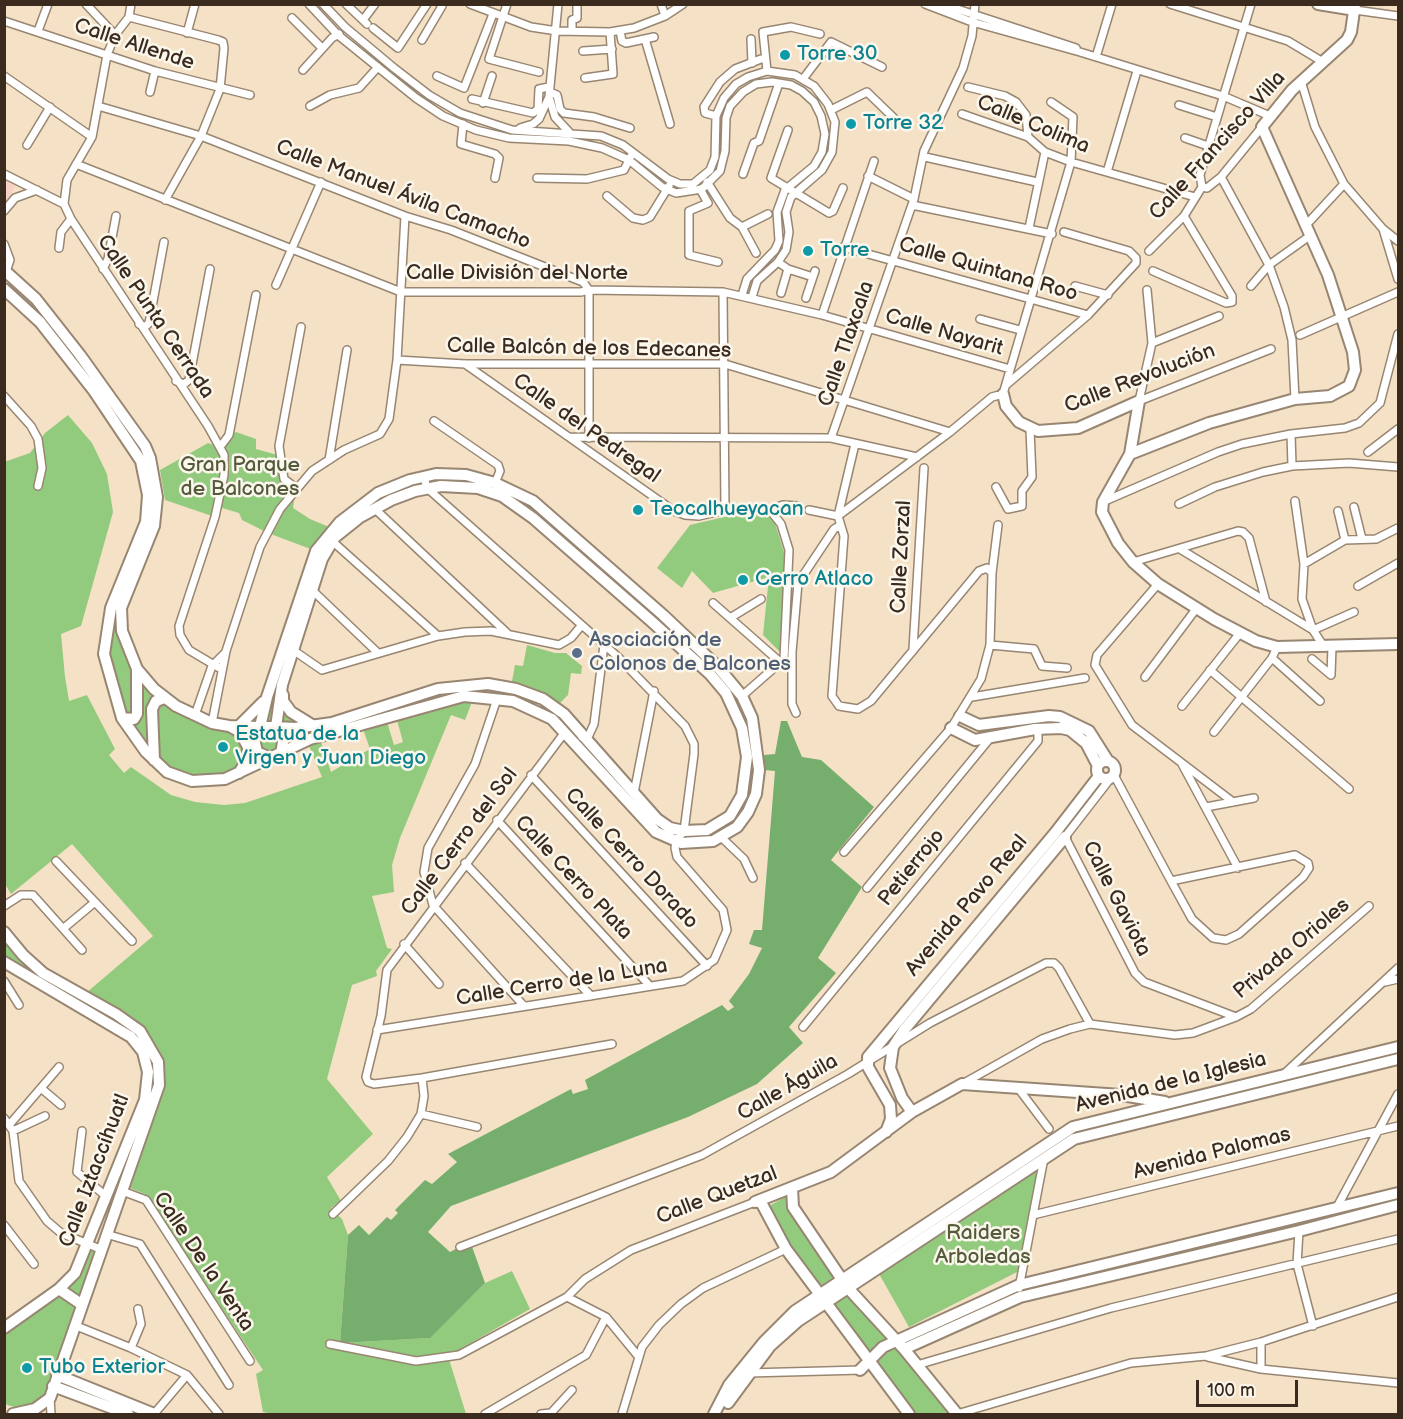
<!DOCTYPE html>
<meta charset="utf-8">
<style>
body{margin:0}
#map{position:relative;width:1403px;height:1419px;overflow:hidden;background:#f4e1c6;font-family:"Balsamiq Sans",sans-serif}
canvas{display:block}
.frame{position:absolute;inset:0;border:6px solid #3b2a1e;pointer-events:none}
.scale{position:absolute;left:1196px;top:1380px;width:102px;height:27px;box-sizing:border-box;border:3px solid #3b2a1e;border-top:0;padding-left:8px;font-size:18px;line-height:21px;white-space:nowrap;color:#3b2a1e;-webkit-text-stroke:4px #fbf7ec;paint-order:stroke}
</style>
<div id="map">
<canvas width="1403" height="1419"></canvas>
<div class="frame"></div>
<div class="scale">100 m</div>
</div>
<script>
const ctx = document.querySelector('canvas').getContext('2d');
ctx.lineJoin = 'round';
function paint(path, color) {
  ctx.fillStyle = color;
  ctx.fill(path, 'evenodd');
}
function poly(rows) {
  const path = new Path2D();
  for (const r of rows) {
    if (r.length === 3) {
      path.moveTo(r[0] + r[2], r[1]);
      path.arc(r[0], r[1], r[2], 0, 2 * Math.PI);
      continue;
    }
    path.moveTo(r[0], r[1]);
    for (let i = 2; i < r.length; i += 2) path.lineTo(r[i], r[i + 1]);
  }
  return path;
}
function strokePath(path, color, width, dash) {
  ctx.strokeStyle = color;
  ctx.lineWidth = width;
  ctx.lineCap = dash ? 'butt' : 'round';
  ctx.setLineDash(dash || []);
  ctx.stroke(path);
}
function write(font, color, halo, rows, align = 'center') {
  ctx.font = font + ' "Balsamiq Sans",sans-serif';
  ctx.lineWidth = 5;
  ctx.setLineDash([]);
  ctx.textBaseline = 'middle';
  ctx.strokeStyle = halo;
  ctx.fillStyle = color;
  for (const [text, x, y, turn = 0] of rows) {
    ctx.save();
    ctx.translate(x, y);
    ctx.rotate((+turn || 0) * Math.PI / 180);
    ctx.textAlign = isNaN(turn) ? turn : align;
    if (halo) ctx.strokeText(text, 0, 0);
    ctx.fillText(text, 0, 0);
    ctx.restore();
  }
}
const built = poly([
 [5,174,18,180,5,208]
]);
const green = poly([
 [68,415,92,443,107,474,113,512,81,626,61,634,65,677,69,701,87,695,115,749,109,755,124,773,131,767,171,795,195,802,224,805,245,803,322,777,309,746,321,742,331,772,370,749,363,729,387,722,394,745,403,742,397,720,442,704,472,702,465,720,451,715,400,838,392,865,394,892,372,896,387,948,392,949,376,971,377,976,352,985,327,1079,373,1134,327,1177,341,1201,331,1208,342,1219,348,1235,340,1343,429,1338,485,1283,512,1271,530,1309,448,1356,466,1414,272,1414,263,1412,256,1374,263,1370,145,1194,130,1188,163,1089,158,1054,136,1022,86,993,153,936,72,844,11,894,5,884,4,462,30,453,45,433],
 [236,432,256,439,256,449,281,456,284,479,296,488,293,508,310,519,334,529,316,551,268,533,242,520,239,513,222,508,215,517,165,500,160,470,208,443,220,447,229,435],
 [764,515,773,517,789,568,783,655,763,635,769,577,713,593,692,571,682,588,657,568,690,525,724,517],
 [111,608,121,608,137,669,175,708,231,726,258,710,285,645,283,701,303,722,339,725,238,773,193,781,167,772,122,718,104,654],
 [527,645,555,653,566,653,582,666,581,674,571,673,568,695,552,711,527,696,510,692,515,665,523,666],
 [4,937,36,972,34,973,5,956],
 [1041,1160,1019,1271,909,1327,878,1272],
 [790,1194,838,1277,819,1291,787,1248,769,1206],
 [88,1250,98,1252,48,1395,35,1406,22,1409,7,1405,5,1402,5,1329,59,1290],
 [847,1288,895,1340,870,1357,827,1301],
 [896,1342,953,1414,910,1414,871,1359]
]);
const forest = poly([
 [781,721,787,721,802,757,821,760,874,807,831,860,862,887,818,958,836,973,789,1027,803,1043,757,1084,688,1117,451,1206,428,1232,450,1252,470,1241,485,1283,430,1338,340,1343,348,1235,359,1225,369,1235,387,1217,391,1220,398,1213,395,1210,425,1180,432,1184,457,1162,448,1154,571,1089,573,1094,588,1089,585,1080,722,1005,728,1011,734,1007,729,1001,749,974,762,948,749,944,754,930,762,930,775,771,764,770,764,755,775,754]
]);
const street = poly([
 [86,4,115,35],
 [131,4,129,17,115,35,107,55,92,137,67,180,64,204,71,219,208,426,224,455,224,475,215,517,179,626,180,635,189,650,221,669],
 [309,4,338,35,416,98,443,116,476,130,509,138,569,141,602,148,629,160,662,187,676,193,702,189,720,171,725,151,726,118,730,106,743,92,756,84,772,82,791,85,802,91,814,102,821,116,825,134,822,152,814,166,785,190,777,212,779,241,775,250,747,279,742,295],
 [323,4,345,27,394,68,429,95,460,113,512,130,601,136,623,145,668,179,680,184,693,184,710,170,715,157,716,116,724,98,736,84,748,77,767,71,795,75,814,86,828,104,835,122,832,152,822,170,791,197,786,212,789,232,786,250,778,262,757,281,752,297],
 [346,4,367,24],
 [470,4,531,27,557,31,610,32,634,28,665,16,683,4],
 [507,4,489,59,539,72],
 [558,4,549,97,555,117,569,132],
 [661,4,665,16],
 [925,4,972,22,1080,52,1223,96,1270,116],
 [942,4,1076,48],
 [1170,4,1288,41,1323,62],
 [1355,10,1398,16],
 [129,17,218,40,223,42,224,48,220,89,201,136,165,200],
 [292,18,322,48],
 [363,20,375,4],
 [4,21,155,71,250,95],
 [373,28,398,48,427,4],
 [38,31,48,4],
 [572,31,572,20,577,18,577,4],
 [620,31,622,41,626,43,654,37],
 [187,33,195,4],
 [645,39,670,124],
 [751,39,752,63],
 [422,40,442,6,440,4],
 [583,51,612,49],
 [1096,57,1112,4],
 [303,70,332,38,339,34],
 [767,71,763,32,791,27,820,34],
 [4,76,92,137],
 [437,76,464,88,493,14],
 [585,78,613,74,610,32],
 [803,79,831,42,882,67],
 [1301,81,1315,127,1344,184,1383,229,1398,279],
 [968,87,1005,96,1016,102,1026,115,1028,137],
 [150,92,155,71],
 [550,92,557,95,560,109,564,113,594,117,630,128],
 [472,99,533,113,538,109,539,89,549,87],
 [483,103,492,76],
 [1179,105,1217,117],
 [98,106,201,136,405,216,451,230,583,282,589,290,589,438],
 [310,106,330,95,359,88,378,67],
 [831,110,867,92,899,123],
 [962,114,1028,137,1045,152,1071,162,1195,197],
 [716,116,705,113,704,107,720,82,735,69,761,59],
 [463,124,461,144,495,154,499,158,495,178],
 [520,128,533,124,539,119,549,97],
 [788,130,771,178,829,213,833,211,843,188],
 [1185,138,1208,146],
 [27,145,50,107],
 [925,157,1037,182],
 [76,164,401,292,581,292,589,290,723,292,822,315,1010,369],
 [1107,172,1137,71],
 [4,174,64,204],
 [743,174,754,143,759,141,779,83],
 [868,176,914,199],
 [1221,177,1269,265,1284,307,1292,340,1295,399],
 [537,178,587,179,624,170,631,156],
 [707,182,730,218,742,227,756,253],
 [1202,187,1200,175,1251,4],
 [700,189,708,203,689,211,689,255,718,262],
 [607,196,633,218,643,220,650,217,669,186],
 [912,205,1052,234],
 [4,211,15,198,37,190],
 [1307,224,1344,184],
 [742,227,768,214],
 [1029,228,1045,152],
 [1383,229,1398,241],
 [4,244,10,260,5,275],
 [843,247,1088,315],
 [59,248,61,232,71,219],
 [1149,251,1184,216,1202,187,1207,188,1221,177,1262,127],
 [778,262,788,269,813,277],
 [103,269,108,259,116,216],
 [1153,271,1226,303,1232,302,1232,296,1184,216],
 [276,285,321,182],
 [1075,286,1108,295],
 [1251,286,1269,265,1311,235],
 [723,292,725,510],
 [781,293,788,269],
 [806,298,815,271],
 [822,315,874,161],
 [980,319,1020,330],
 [139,324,145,327,149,323,164,242],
 [1300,335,1398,292],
 [1152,343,1219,316],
 [397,360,465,364,725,364,950,432],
 [465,364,674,511,685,515,699,516,725,510,770,510,783,505,797,506],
 [176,381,184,384,189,380,210,269],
 [1006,385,1088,315,1136,263,1136,258,1129,251,1064,232],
 [4,396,31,426,38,439,42,468,38,486],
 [1139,401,1271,349],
 [1139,401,1152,343,1147,290],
 [434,421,498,465,500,471,495,483],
 [1291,434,1292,466],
 [569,437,831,438,917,457],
 [831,438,914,199,924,151,963,68,972,36,975,4],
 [855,444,838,516,844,536,832,696,839,706,858,709,871,701,979,571,987,568,992,573],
 [220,447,229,435,256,295],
 [1368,452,1398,429],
 [329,460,347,350],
 [996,487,1008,509,1022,506,1022,491,1032,477,1030,429],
 [296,488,284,479,279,446,301,327],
 [1105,501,1218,452,1242,444,1291,434,1345,428,1359,423,1380,403,1398,334],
 [1295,501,1304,564,1302,599,1313,630,1324,647],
 [1179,504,1215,487,1263,472,1292,466,1349,463,1398,467],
 [1354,507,1362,539],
 [374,508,507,633],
 [770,510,781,524,789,550,784,659],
 [809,510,838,516,950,432,992,397,1003,394,1071,162,1073,117,1051,102],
 [1338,511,1345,540],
 [331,540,438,636],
 [1180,549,1313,630,1354,612],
 [1133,562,1238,531,1243,532,1249,538,1266,602],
 [1304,564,1345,540,1376,539,1398,528],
 [1158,584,1097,655,1095,665,1132,725,1233,802],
 [1358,586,1398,563],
 [312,590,378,653],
 [713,603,780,662],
 [730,618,761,599],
 [990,645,1034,649,1042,666,1067,668],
 [290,648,322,670,438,636,465,632,491,631,559,645,571,638,581,626],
 [913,649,924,468],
 [1272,658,1320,701],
 [1312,659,1331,675,1332,647],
 [1210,670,1349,789],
 [1145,677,1196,609],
 [742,696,783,660],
 [972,697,1085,678],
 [497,699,475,764,428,848,424,872,433,905,524,1006],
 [1182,706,1240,633],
 [796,713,792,704,792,652,798,583,834,529,839,526],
 [195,715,212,666,225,653],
 [212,723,226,651,260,547,280,509,312,471,344,450,380,434,389,419,397,360,405,216],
 [565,732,387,970,381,1016,366,1077,368,1082,374,1084,422,1078,612,1044],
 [1214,732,1272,658,1277,647],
 [582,737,589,735,594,724,604,645],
 [1182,764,1238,868],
 [531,775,707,966],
 [1114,775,1171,881,1192,919,1213,938,1226,940,1239,934,1303,877,1309,868,1308,863,1295,855,1171,881],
 [1110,779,1065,837,1135,973,1144,982,1236,1017],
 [634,793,654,691],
 [1206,807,1254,798],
 [497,820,649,985],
 [722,838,744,859,753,878],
 [844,852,951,728,981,679,990,645,992,573,998,525],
 [56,861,132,941],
 [465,863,591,996],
 [867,888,991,737],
 [4,906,21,895,33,895,82,950],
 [64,928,95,902],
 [404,944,439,984],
 [4,981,19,1005],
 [1385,982,1398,979],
 [803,1027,1038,741,1038,734,1035,729],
 [377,1030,683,981,714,960,727,930,723,910,677,857,675,848,676,841,684,831,694,754,694,744,685,726,618,657,427,488,424,477],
 [1284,1074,1398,968],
 [964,1083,1042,1039,1070,1029,1090,1024,1175,1035,1193,1033,1236,1017,1251,1009,1369,906],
 [1018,1088,1049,1129],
 [42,1089,61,1105],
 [421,1114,477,1127],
 [4,1118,13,1131,19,1181,47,1221,61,1233,100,1249],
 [10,1124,59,1067],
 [13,1131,45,1116],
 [82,1131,77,1172,107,1197],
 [122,1191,146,1200,250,1361],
 [1337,1207,1398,1094],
 [333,1214,388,1161,407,1137,421,1114,424,1096,422,1078],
 [1033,1215,1398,1126],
 [4,1225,34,1264],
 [1299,1231,1297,1264,1313,1326],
 [106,1234,140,1244,229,1385],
 [460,1247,702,1155,848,1074,930,1023,1046,963,1054,963,1059,968,1090,1024],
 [1019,1288,1044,1158],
 [567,1297,606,1317,638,1356],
 [74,1325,131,1348,187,1375,219,1414],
 [330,1344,416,1361,459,1355,567,1297,585,1279,631,1250,755,1202],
 [131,1348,141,1324,138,1309],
 [1208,1357,1261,1369,1398,1383],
 [917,1365,1111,1308,1398,1239],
 [1261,1369,1261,1342],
 [748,1373,862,1370],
 [50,1398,51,1414],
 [551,1413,572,1390],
 [154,1414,187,1375],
 [485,1414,586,1355,606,1317],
 [541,1414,551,1413],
 [622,1414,642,1347,659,1325,681,1304,703,1288,786,1249],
 [957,1414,1131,1363,1206,1356,1261,1342,1398,1297]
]);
const secondary = poly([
 [1318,4,1355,10],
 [4,270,36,299,80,355,145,446,150,458,157,497,154,526,121,608,122,631,137,669,154,689,176,706,212,723,229,726,260,727,276,727,295,728,332,723,438,689,488,684,516,689,543,699,564,714,657,819,670,828,684,831,707,830,730,816,742,795,747,757,742,728,726,693,710,674,650,620,533,518,502,496,478,488,441,486,415,491,391,500,360,517,335,537,322,559,282,685,276,727,284,737,281,753],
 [4,289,40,322,94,391,141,461,148,495,146,522,111,608,104,654,122,718,146,752,167,772,192,781,225,779,310,739,464,696,513,701,552,719,656,832,681,843,713,841,737,827,748,812,756,794,759,770,752,718,742,696,718,667,663,615,533,501,495,483,466,475,436,474,410,480,378,493,340,522,316,551,267,697,260,727,254,738,257,752,270,758],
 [1003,394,1006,406,1019,422,1038,431,1078,428,1139,401],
 [1139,401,1130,454,1103,502,1102,512,1118,543,1133,562,1158,584,1214,619,1256,641,1277,647,1398,644],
 [1130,454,1209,423,1295,399,1330,396,1349,386,1355,370,1353,352,1328,275,1262,127,1292,90,1347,40,1351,32,1355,4],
 [283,695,283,701,291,712,312,725],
 [960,716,979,725,1049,716,1060,717,1089,731,1108,761],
 [122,718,134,719,137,714,137,669],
 [239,726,263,702],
 [231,727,240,732,248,747,248,758,239,773],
 [951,728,975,740,1035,729,1061,728,1070,730,1086,743,1098,766],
 [154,760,152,709,156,701,165,698],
 [1106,770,9],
 [4,932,23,955,43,973,116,1014,140,1031,158,1062,159,1085,50,1398,35,1409,13,1414],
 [4,962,131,1037,143,1052,148,1072,145,1100,75,1273,59,1289,4,1328],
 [912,1112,902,1098,890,1068,893,1047,904,1030,1065,837],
 [886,1132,891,1119,890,1105,868,1067,868,1057,1055,833,1099,776],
 [792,1188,793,1207,847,1287,904,1349,957,1414],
 [758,1201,762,1204,786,1249,909,1414],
 [755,1202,831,1172,912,1112,962,1084,1121,1095,1165,1102],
 [59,1289,81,1304],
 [904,1349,1020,1297,1299,1231,1398,1205],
 [860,1370,883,1347,1019,1285,1398,1193],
 [57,1375,154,1414],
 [53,1386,128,1414],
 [728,1403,770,1346,798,1321,1074,1139,1398,1059],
 [714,1414,729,1385,764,1342,795,1311,1073,1127,1398,1047]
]);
const markers = [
 [785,55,6,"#0f9aa8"],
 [851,124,6,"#0f9aa8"],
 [808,251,6,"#0f9aa8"],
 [638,510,6,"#0f9aa8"],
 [743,580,6,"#0f9aa8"],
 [577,653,6,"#5c6f8a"],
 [223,747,6,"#0f9aa8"],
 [27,1368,6,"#0f9aa8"]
];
const streetNames = [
 ["Calle Allende",134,45,18],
 ["Calle Colima",1033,125,23],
 ["Calle Francisco Villa",1218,146,-48],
 ["Calle Manuel Ávila Camacho",403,195,21],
 ["Calle Quintana Roo",988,270,16],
 ["Calle División del Norte",517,274],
 ["Calle Punta Cerrada",155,317,56],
 ["Calle Nayarit",944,333,16],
 ["Calle Tlaxcala",847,344,-71],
 ["Calle Balcón de los Edecanes",589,349,1],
 ["Calle Revolución",1140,379,-21],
 ["Calle del Pedregal",586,429,35],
 ["Calle Zorzal",902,557,-87],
 ["Calle Cerro del Sol",460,842,-53],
 ["Calle Cerro Dorado",631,859,47],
 ["Petierrojo",912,868,-51],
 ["Calle Cerro Plata",573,878,47],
 ["Calle Gaviota",1116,899,63],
 ["Avenida Pavo Real",967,906,-50],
 ["Privada Orioles",1292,949,-40],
 ["Calle Cerro de la Luna",562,983,-9],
 ["Avenida de la Iglesia",1171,1083,-14],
 ["Calle Águila",788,1088,-30],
 ["Avenida Palomas",1212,1154,-14],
 ["Calle Iztaccíhuatl",95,1171,-69],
 ["Calle Quetzal",717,1196,-21],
 ["Calle De la Venta",203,1262,56]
];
const cultureNames = [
 ["Torre 30",797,55],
 ["Torre 32",863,124],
 ["Torre",820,251],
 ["Teocalhueyacan",650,510],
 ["Cerro Atlaco",755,580],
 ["Estatua de la",235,735],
 ["Virgen y Juan Diego",235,759],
 ["Tubo Exterior",39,1368]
];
const parkNames = [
 ["Gran Parque",240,466],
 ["de Balcones",240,490],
 ["Raiders",983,1234],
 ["Arboledas",983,1258]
];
const serviceNames = [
 ["Asociación de",589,641],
 ["Colonos de Balcones",589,665]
];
paint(built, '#f6d2c4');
paint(green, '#93cb7e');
paint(forest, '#76af6d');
strokePath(street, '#988672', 10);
strokePath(secondary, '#988672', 14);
strokePath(street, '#fff', 7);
strokePath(secondary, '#fff', 10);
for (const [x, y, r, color] of markers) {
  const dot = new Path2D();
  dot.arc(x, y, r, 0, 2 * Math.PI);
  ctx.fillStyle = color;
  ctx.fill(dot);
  strokePath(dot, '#fbf7ec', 2);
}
write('21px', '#3b2a1e', '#fbf7ec', streetNames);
write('21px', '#0d838f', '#fbf7ec', cultureNames, 'left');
write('21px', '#555a3b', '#fbf7ec', parkNames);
write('21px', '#4e5e75', '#fbf7ec', serviceNames, 'left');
</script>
